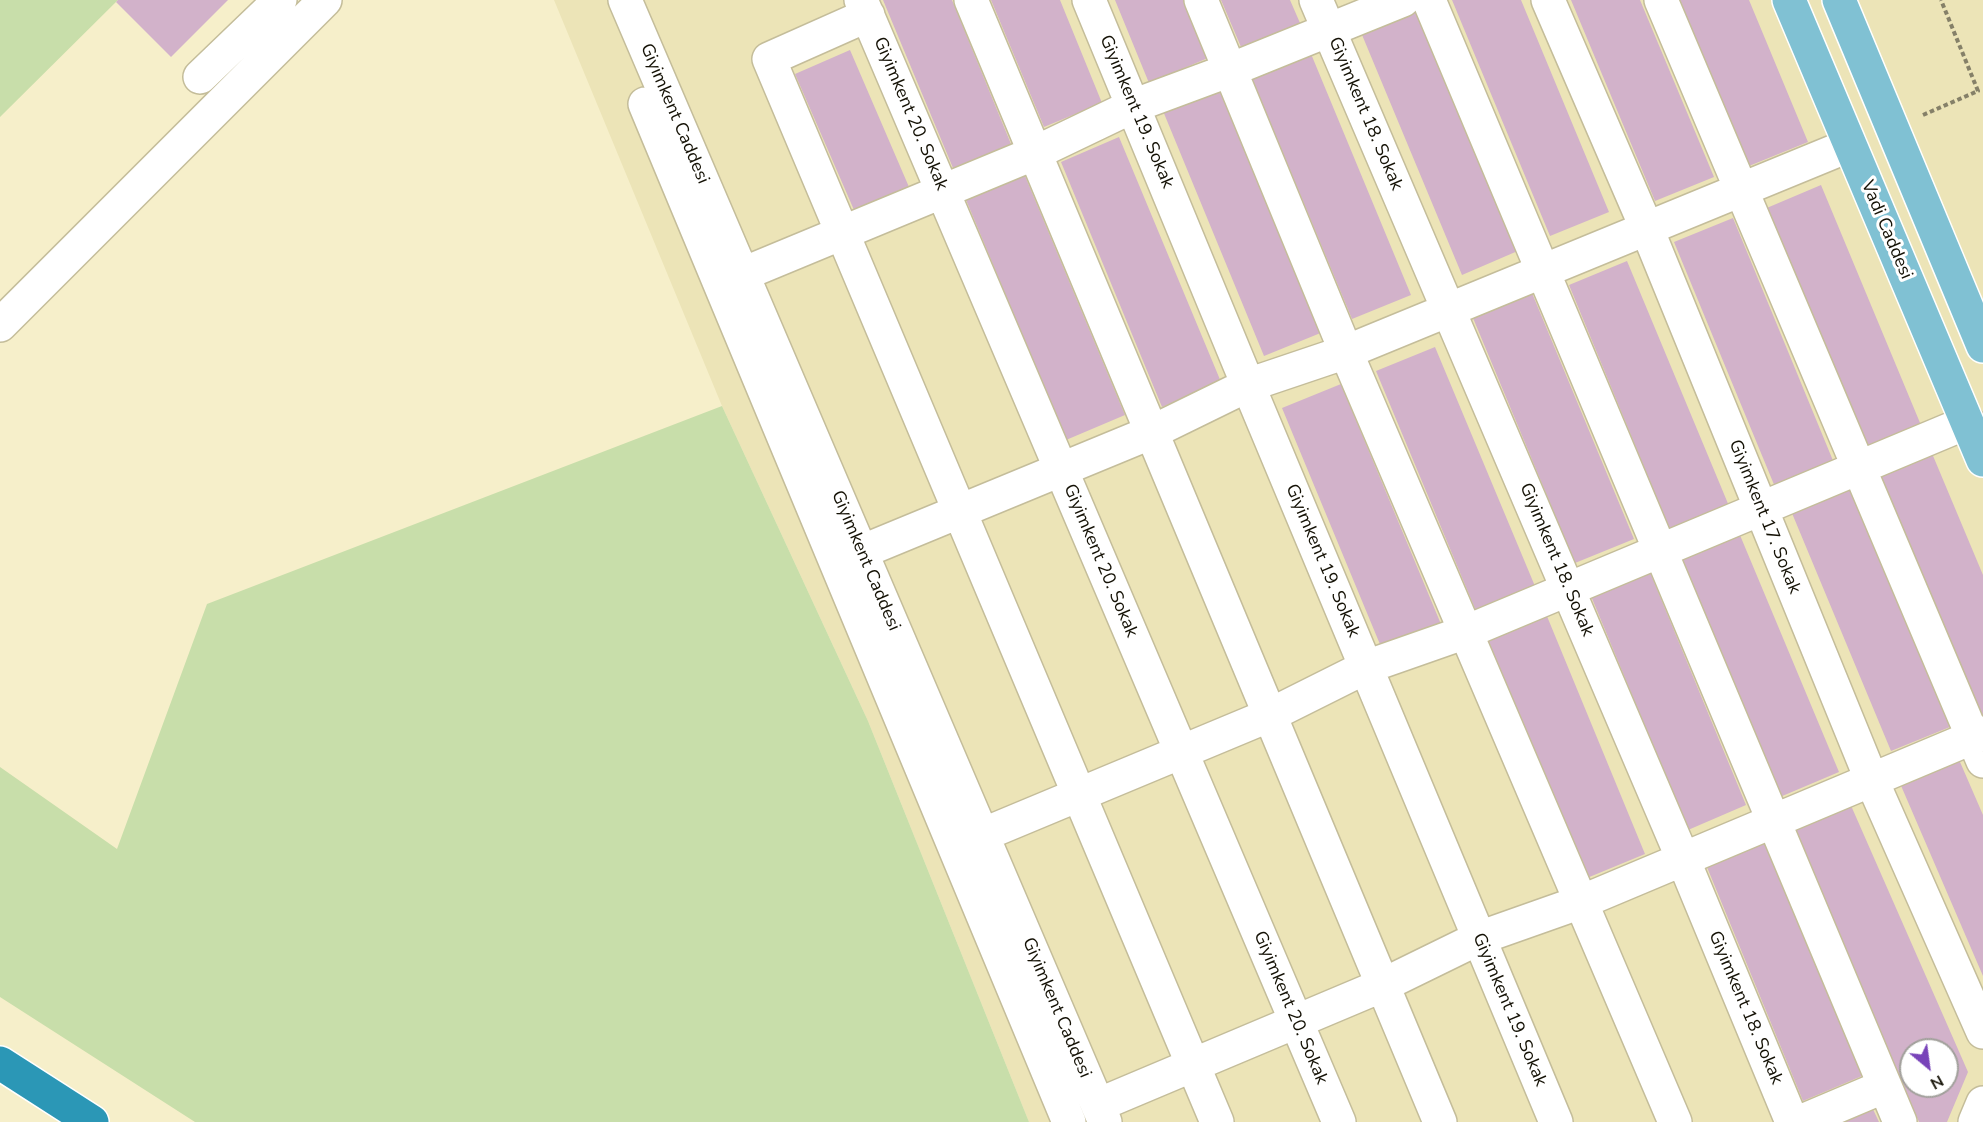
<!DOCTYPE html>
<style>
body{margin:0}
#map{position:relative;width:1983px;height:1122px;overflow:hidden;background:#f6efca;font-family:"Nunito Sans",sans-serif}
canvas{display:block}
.north{position:absolute;left:1899px;top:1038px;width:60px;height:60px;box-sizing:border-box;background:#fff;border:2px solid #a1a09b;border-radius:50%;rotate:151deg;font-size:16px;font-weight:700;line-height:24px;text-align:center;color:#141105}
.north::after{content:'';display:block;margin:auto;width:21px;height:27px;background:#7843b9;clip-path:polygon(50% 0,100% 100%,50% 72%,0 100%)}
</style>
<div id="map">
<canvas width="1983" height="1122"></canvas>
<div class="north">N</div>
</div>
<script>
const ctx = document.querySelector('canvas').getContext('2d');
ctx.lineJoin = 'round';
function paint(path, color) {
  ctx.fillStyle = color;
  ctx.fill(path, 'evenodd');
}
function poly(rows) {
  const path = new Path2D();
  for (const r of rows) {
    path.moveTo(r[0], r[1]);
    for (let i = 2; i < r.length; i += 2) path.lineTo(r[i], r[i + 1]);
  }
  return path;
}
function strokePath(path, color, width, dash) {
  ctx.strokeStyle = color;
  ctx.lineWidth = width;
  ctx.lineCap = dash ? 'butt' : 'round';
  ctx.setLineDash(dash || []);
  ctx.stroke(path);
}
function write(font, color, halo, rows, align = 'center') {
  ctx.font = font + ' "Nunito Sans",sans-serif';
  ctx.lineWidth = 6;
  ctx.setLineDash([]);
  ctx.textBaseline = 'middle';
  ctx.strokeStyle = halo;
  ctx.fillStyle = color;
  for (const [text, x, y, turn = 0] of rows) {
    ctx.save();
    ctx.translate(x, y);
    ctx.rotate((+turn || 0) * Math.PI / 180);
    ctx.textAlign = isNaN(turn) ? turn : align;
    if (halo) ctx.strokeText(text, 0, 0);
    ctx.fillText(text, 0, 0);
    ctx.restore();
  }
}
const built = poly([
 [554,0,1983,0,1983,1122,1029,1122,868,721,722,406],
 [1911,1050,1947,1050,1947,1086,1911,1086]
]);
const green = poly([
 [0,0,118,0,0,117],
 [722,406,868,721,1029,1122,195,1122,0,997,0,767,117,849,207,604]
]);
const building = poly([
 [118,0,228,0,171,57,116,2],
 [883,0,952,0,1011,144,953,168],
 [991,0,1060,0,1102,103,1044,127],
 [1115,0,1184,0,1208,58,1149,83],
 [1221,0,1290,0,1300,23,1241,47],
 [1452,0,1521,0,1609,212,1550,236],
 [1571,0,1640,0,1714,177,1655,201],
 [1680,0,1749,0,1808,142,1749,166],
 [1419,6,1520,250,1462,275,1360,30],
 [1309,49,1411,295,1352,319,1250,74],
 [850,50,909,187,854,210,795,74],
 [1221,87,1323,332,1264,356,1163,111],
 [1119,137,1221,382,1162,407,1061,162],
 [1023,171,1125,415,1066,440,964,195],
 [1821,185,1923,430,1864,455,1762,210],
 [1733,218,1834,463,1775,487,1674,242],
 [1627,261,1729,506,1670,530,1569,285],
 [1532,293,1634,539,1575,563,1473,318],
 [1435,347,1537,591,1478,616,1376,371],
 [1341,384,1443,629,1384,654,1282,408],
 [1931,451,1983,575,1983,717,1974,720,1873,475],
 [1848,482,1950,727,1891,751,1789,506],
 [1737,528,1839,772,1780,797,1679,552],
 [1645,560,1746,805,1688,830,1586,584],
 [1544,609,1645,854,1587,878,1485,633],
 [1957,755,1983,815,1983,976,1899,781],
 [1849,801,1968,1072,1947,1122,1919,1122,1790,826],
 [1911,1050,1947,1050,1947,1086,1911,1086],
 [1760,831,1862,1076,1803,1101,1702,855],
 [1871,1105,1879,1122,1831,1122]
]);
const path = poly([
 [1923,115,1978,91,1941,0]
]);
const minor = poly([
 [625,0,1105,1122],
 [861,0,1339,1122],
 [971,0,1440,1122],
 [1089,0,1248,385,1556,1122],
 [1201,0,1346,352,1675,1122],
 [1316,0,1683,859,1792,1122],
 [1429,0,1900,1122],
 [1548,0,1647,229,1872,781,1983,1032],
 [1661,0,1983,761],
 [868,15,769,59,1217,1122],
 [200,77,280,0],
 [645,104,1069,1122],
 [743,274,1035,153,1133,106,1230,70,1403,0],
 [0,325,325,0],
 [861,552,1152,432,1248,385,1346,352,1850,145],
 [982,835,1270,715,1366,667,1466,632,1968,422],
 [1098,1105,1383,985,1479,938,1581,902,1983,733],
 [1800,1122,1885,1086],
 [1975,1122,1983,1103]
]);
const major = poly([
 [1789,0,1983,460],
 [1839,0,1983,346]
]);
const highway = poly([
 [0,1063,92,1122]
]);
const streetNames = [
 ["Giyimkent 19. Sokak",1136,112,67],
 ["Giyimkent Caddesi",674,114,67],
 ["Giyimkent 20. Sokak",910,114,67],
 ["Giyimkent 18. Sokak",1365,114,67],
 ["Vadi Caddesi",1886,230,67],
 ["Giyimkent 17. Sokak",1764,517,68],
 ["Giyimkent 18. Sokak",1556,560,67],
 ["Giyimkent Caddesi",865,561,67],
 ["Giyimkent 20. Sokak",1100,561,67],
 ["Giyimkent 19. Sokak",1322,561,67],
 ["Giyimkent Caddesi",1056,1008,67],
 ["Giyimkent 20. Sokak",1290,1008,67],
 ["Giyimkent 18. Sokak",1745,1008,67],
 ["Giyimkent 19. Sokak",1509,1010,67]
];
paint(built, '#ece4b7');
paint(green, '#c8deaa');
paint(building, '#d2b2ca');
strokePath(minor, '#c4bd9a', 36);
strokePath(major, '#fff', 36);
strokePath(highway, '#fff', 36);
strokePath(path, '#858068', 4, [4.5, 3]);
strokePath(minor, '#fff', 33);
strokePath(major, '#80c1d3', 33);
strokePath(highway, '#2b97b6', 33);
write('18px', '#141105', '#fff', streetNames);
</script>
